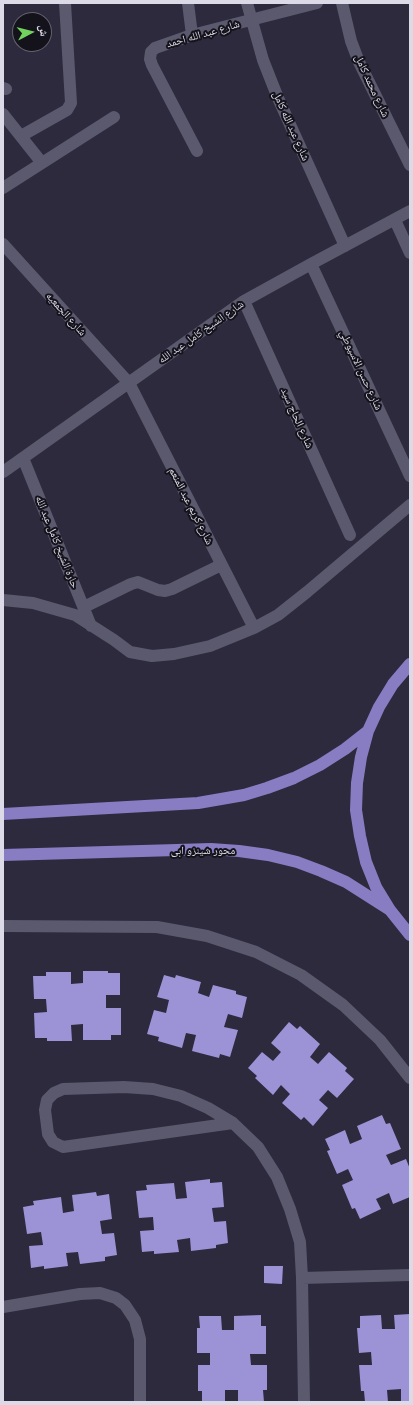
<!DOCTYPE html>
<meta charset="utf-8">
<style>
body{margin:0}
#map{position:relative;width:413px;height:1405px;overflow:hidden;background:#2c2a3c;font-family:Raleway,"Noto Naskh Arabic",sans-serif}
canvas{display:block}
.frame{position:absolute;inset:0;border:4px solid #dbdae6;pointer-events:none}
.north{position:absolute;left:12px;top:12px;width:40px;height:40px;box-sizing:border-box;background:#14131c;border:1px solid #64636d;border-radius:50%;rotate:83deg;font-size:11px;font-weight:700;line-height:16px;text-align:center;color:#dbdae6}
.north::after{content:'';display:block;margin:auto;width:14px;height:18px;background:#71d25e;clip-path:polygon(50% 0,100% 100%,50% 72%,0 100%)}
</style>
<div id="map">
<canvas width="413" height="1405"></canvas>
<div class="frame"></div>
<div class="north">ش</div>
</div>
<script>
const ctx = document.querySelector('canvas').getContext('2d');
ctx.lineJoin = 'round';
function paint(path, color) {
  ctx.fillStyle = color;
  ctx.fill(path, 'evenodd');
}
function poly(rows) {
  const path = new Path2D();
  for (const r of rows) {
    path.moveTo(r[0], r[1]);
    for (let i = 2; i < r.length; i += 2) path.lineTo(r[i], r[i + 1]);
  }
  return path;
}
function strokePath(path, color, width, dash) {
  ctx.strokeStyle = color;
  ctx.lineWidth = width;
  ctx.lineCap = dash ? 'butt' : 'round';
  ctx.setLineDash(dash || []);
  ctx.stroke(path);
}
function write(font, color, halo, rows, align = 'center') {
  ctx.font = font + ' Raleway,"Noto Naskh Arabic",sans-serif';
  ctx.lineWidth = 4;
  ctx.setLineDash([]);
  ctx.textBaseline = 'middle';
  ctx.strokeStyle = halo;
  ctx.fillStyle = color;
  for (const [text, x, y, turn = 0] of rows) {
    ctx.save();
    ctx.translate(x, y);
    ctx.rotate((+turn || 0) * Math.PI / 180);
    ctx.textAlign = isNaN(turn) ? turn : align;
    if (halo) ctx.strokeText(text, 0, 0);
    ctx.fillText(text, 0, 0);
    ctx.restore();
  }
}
const building = poly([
 [83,971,108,971,108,973,120,973,120,995,106,995,106,1008,121,1008,121,1035,111,1035,111,1040,83,1040,83,1024,71,1025,72,1041,47,1041,47,1038,35,1038,34,1013,47,1012,46,999,34,999,33,976,46,976,46,972,71,972,71,984,83,983],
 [164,975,175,978,176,975,201,982,198,993,209,997,213,985,236,991,236,994,247,997,242,1018,228,1014,224,1027,238,1030,230,1057,220,1054,219,1058,192,1051,196,1035,186,1033,182,1048,158,1041,159,1037,147,1034,154,1010,166,1013,169,1000,157,997],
 [289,1022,297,1029,300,1026,320,1044,310,1057,318,1064,329,1052,347,1068,345,1071,354,1079,337,1098,328,1090,319,1100,328,1108,313,1126,304,1117,301,1120,282,1103,290,1094,281,1085,273,1095,255,1078,257,1076,248,1068,262,1052,273,1061,281,1052,271,1043],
 [382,1115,386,1124,390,1123,401,1149,386,1155,391,1165,406,1159,410,1169,410,1197,393,1204,389,1193,376,1199,381,1209,360,1219,355,1208,352,1209,342,1185,353,1180,348,1169,337,1174,327,1151,330,1150,325,1139,345,1130,350,1144,362,1139,357,1126],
 [210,1179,210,1183,222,1182,224,1207,212,1208,214,1222,226,1221,228,1243,216,1245,216,1248,191,1251,190,1238,177,1240,179,1252,154,1254,154,1251,142,1252,140,1231,154,1230,153,1217,139,1218,136,1191,147,1190,146,1185,174,1183,176,1199,187,1198,185,1182],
 [96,1192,97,1196,109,1194,112,1219,100,1221,102,1234,114,1233,117,1255,105,1257,105,1261,80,1264,78,1252,66,1253,68,1266,44,1269,44,1266,31,1268,29,1246,43,1245,41,1232,27,1234,23,1207,34,1205,33,1201,61,1197,63,1213,74,1211,72,1195],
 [264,1266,283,1266,282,1284,264,1283],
 [410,1314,410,1401,401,1401,401,1389,387,1390,388,1402,365,1402,364,1391,361,1391,359,1365,372,1365,371,1352,359,1353,357,1328,360,1328,360,1316,381,1315,382,1329,395,1329,394,1315],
 [261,1315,261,1326,266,1326,266,1354,250,1354,251,1365,267,1365,267,1390,263,1390,264,1402,238,1402,238,1390,225,1390,225,1402,202,1402,202,1391,198,1391,198,1365,210,1365,210,1353,197,1353,197,1328,200,1328,199,1316,221,1316,222,1330,234,1330,234,1316]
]);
const minor = poly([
 [188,3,192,35],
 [247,3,263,60,278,98,345,246],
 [342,3,351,41,359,62,410,165],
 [3,88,6,89],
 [3,114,42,163],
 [21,136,67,110,71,103,65,3],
 [197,151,152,65,150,59,151,52,155,48,192,35,317,3],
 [3,188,114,117],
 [395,220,410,253],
 [3,244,129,383,254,628],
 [311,264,410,476],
 [244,301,350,535],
 [23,458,91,626],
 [3,472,244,301,311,264,410,211],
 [3,600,33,603,75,615,114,640,130,652,152,656,174,654,210,646,254,628,278,615,307,592,410,505],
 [84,607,131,584,138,582,158,590,165,591,172,589,221,565],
 [3,926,157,927,207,936,256,952,301,975,343,1005,380,1040,410,1078],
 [233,1123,63,1147,53,1142,48,1134,45,1110,47,1100,54,1093,63,1089,124,1087,153,1089,181,1096,208,1108,233,1123,258,1147,277,1177,290,1209,300,1242,302,1278,304,1402],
 [302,1278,410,1275],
 [3,1307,80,1294,100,1293,116,1298,125,1305,135,1320,140,1339,140,1402]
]);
const major = poly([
 [410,664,393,684,379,707,368,731,361,757,357,783,356,810,360,836,366,862,376,887,390,910,410,935],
 [3,814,198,803,244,795,267,788,294,778,320,765,345,749,368,731],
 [3,855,211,849,239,851,268,855,297,862,321,871,346,882,390,910]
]);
const streetNames = [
 ["شارع عبد الله احمد",203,34,-16],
 ["شارع محمد كامل",372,86,65],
 ["شارع عبد الله كامل",291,126,66],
 ["شارع الجمعيه",66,314,48],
 ["شارع الشيخ كامل عبد الله",201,332,-35],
 ["شارع حسن الاسيوطي",361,370,65],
 ["شارع الحاج سيد",297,418,66],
 ["شارع كريم عبد المنعم",191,506,63],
 ["حارة الشيخ كامل عبد الله",57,542,68],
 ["محور شينزو ابى",203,851]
];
paint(building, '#9c92d6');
strokePath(minor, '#5b596d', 12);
strokePath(major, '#887cc3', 12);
write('11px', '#dbdae6', '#14131c', streetNames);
</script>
